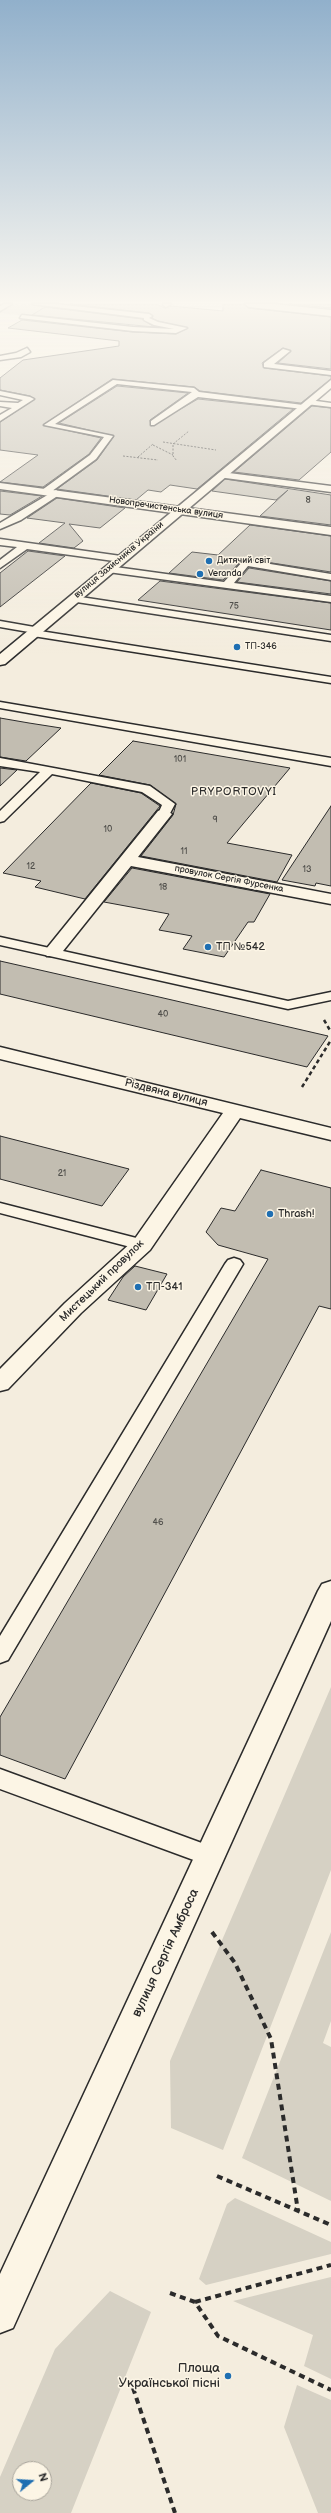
<!DOCTYPE html>
<meta charset="utf-8">
<style>
body{margin:0}
#map{position:relative;width:331px;height:2513px;overflow:hidden;background:#f4edde;font-family:"Balsamiq Sans",sans-serif}
canvas{display:block}
.north{position:absolute;left:12px;top:2461px;width:40px;height:40px;box-sizing:border-box;background:#fcf5e5;border:1px solid #a8a49b;border-radius:50%;rotate:72deg;font-size:11px;font-weight:700;line-height:16px;text-align:center;color:#2b2b2b}
.north::after{content:'';display:block;margin:auto;width:14px;height:18px;background:#1f6fb2;clip-path:polygon(50% 0,100% 100%,50% 72%,0 100%)}
</style>
<div id="map">
<canvas width="331" height="2513"></canvas>
<div class="north">N</div>
</div>
<script>
const ctx = document.querySelector('canvas').getContext('2d');
ctx.lineJoin = 'round';
function paint(path, color) {
  ctx.fillStyle = color;
  ctx.fill(path, 'evenodd');
}
function poly(rows) {
  const path = new Path2D();
  for (const r of rows) {
    path.moveTo(r[0], r[1]);
    for (let i = 2; i < r.length; i += 2) path.lineTo(r[i], r[i + 1]);
  }
  return path;
}
function strokePath(path, color, width, dash) {
  ctx.strokeStyle = color;
  ctx.lineWidth = width;
  ctx.lineCap = dash ? 'butt' : 'round';
  ctx.setLineDash(dash || []);
  ctx.stroke(path);
}
function write(font, color, halo, rows, align = 'center') {
  ctx.font = font + ' "Balsamiq Sans",sans-serif';
  ctx.lineWidth = 3;
  ctx.setLineDash([]);
  ctx.textBaseline = 'middle';
  ctx.strokeStyle = halo;
  ctx.fillStyle = color;
  for (const [text, x, y, turn = 0] of rows) {
    ctx.save();
    ctx.translate(x, y);
    ctx.rotate((+turn || 0) * Math.PI / 180);
    ctx.textAlign = isNaN(turn) ? turn : align;
    if (halo) ctx.strokeText(text, 0, 0);
    ctx.fillText(text, 0, 0);
    ctx.restore();
  }
}
const green = poly([
 [24,304,128,315,137,319,129,324,112,326,0,313,0,311,12,305],
 [331,1687,331,1870,223,2150,171,2128,170,2061],
 [331,1932,331,2021,323,2043,331,2047,331,2201,242,2158],
 [235,2198,331,2242,331,2254,206,2285,199,2279,227,2204],
 [331,2277,331,2379,304,2366,313,2335,233,2301],
 [110,2291,151,2312,71,2513,0,2513,0,2477,55,2349],
 [20,2469,44,2469,44,2493,20,2493],
 [297,2385,331,2400,331,2513,318,2513,284,2427]
]);
const building = poly([
 [70,304,156,304,165,308,171,306,223,311,223,304,244,304,249,308,331,317,331,369,278,363,291,351,283,348,262,363,264,368,331,376,331,379,301,403,200,391,194,387,112,379,43,425,101,438,89,454,43,487,0,482,38,455,0,450,0,422,35,399,30,396,0,390,0,378,23,360,119,346,119,341,8,328,22,320,133,332,176,334,188,328,158,321,152,318,153,316,149,313,70,304],
 [289,304,331,304,331,308,289,304],
 [45,307,142,319,154,327,32,315,45,307],
 [117,386,188,393,150,420,151,426,198,399,293,409,197,489,170,485,161,492,148,490,136,500,57,489,97,460,114,436,59,423,117,386],
 [312,406,331,408,331,452,299,480,234,472,312,406],
 [225,479,331,495,331,525,260,516,288,490,276,500,212,491,225,479],
 [0,491,42,496,10,515,0,514,0,491],
 [57,498,125,508,100,528,69,524,83,541,74,548,39,543,65,523,27,518,57,498],
 [250,525,331,536,331,572,246,559,242,560,223,580,169,573,192,552,218,555,250,525],
 [28,551,65,556,0,607,0,573,28,551],
 [249,568,331,581,331,594,237,582,249,568],
 [160,581,331,603,331,630,138,600,160,581],
 [0,718,29,723,61,728,26,761,0,757,0,718],
 [133,741,290,768,227,843,292,855,277,882,141,856,173,815,176,804,150,785,99,775,133,741],
 [0,768,17,770,0,786,0,768],
 [91,783,141,793,160,806,85,899,35,887,41,881,3,873,91,783],
 [331,806,331,886,316,883,315,886,282,880,331,806],
 [132,868,270,894,254,922,248,922,224,957,183,949,192,936,159,930,169,914,104,902,132,868],
 [0,961,159,997,328,1036,307,1067,0,994,0,961],
 [0,1136,129,1169,102,1206,0,1179,0,1136],
 [261,1170,331,1188,331,1309,319,1306,65,1779,0,1755,0,1717,268,1259,218,1245,206,1232,221,1208,235,1211,261,1170],
 [135,1266,167,1274,146,1310,108,1300,123,1277,135,1266]
]);
const pathFar2 = poly([
 [163,442,216,450],
 [173,444,189,431],
 [153,445,173,455],
 [173,445,173,456,177,461],
 [123,456,158,460],
 [138,457,153,444]
]);
const pathFar1 = poly([
 [324,1020,331,1032],
 [302,1087,331,1040]
]);
const path = poly([
 [212,1932,235,1963,271,2039,298,2211],
 [217,2176,331,2225],
 [170,2293,195,2302,218,2336,331,2390],
 [195,2302,331,2265],
 [133,2388,175,2513]
]);
const service = poly([
 [4,304,12,304,0,311,0,306,4,304],
 [32,304,55,304,149,314,152,316,149,318,158,322,187,328,176,333,133,331,20,318,22,315,133,327,174,329,154,325,144,320,144,318,32,304],
 [171,304,166,307,163,305,163,304,171,304],
 [27,348,30,352,21,357,0,360,0,356,16,353,27,348],
 [283,349,290,351,274,364,331,371,331,375,264,367,264,363,283,349],
 [113,380,194,388,199,392,303,405,307,407,303,409,198,397,154,425,151,425,151,421,192,392,117,384,55,424,113,436,96,459,48,494,42,494,42,490,90,455,104,437,44,425,113,380],
 [0,391,30,397,34,399,0,421,0,415,12,408,0,406,0,402,18,403,23,400,0,395,0,391],
 [309,400,331,403,331,407,306,404,305,402,309,400],
 [221,472,331,486,331,492,218,477,217,475,221,472],
 [56,490,60,493,59,495,21,520,0,529,0,523,56,490],
 [0,539,121,556,126,559,121,562,27,549,0,568,0,560,17,547,0,545,0,539],
 [246,560,331,574,331,580,248,566,234,583,331,596,331,602,108,572,103,569,108,566,224,582,243,561,246,560],
 [74,596,331,635,331,641,70,601,70,597,74,596],
 [0,621,40,628,40,631,331,677,331,683,33,636,29,635,29,632,0,627,0,621],
 [0,702,331,758,331,766,0,708,0,702],
 [0,758,150,786,175,804,168,817,164,818,158,814,162,805,142,792,52,774,4,821,0,822,0,811,40,772,0,766,0,758],
 [0,937,288,1001,331,992,331,1000,288,1009,0,945,0,937],
 [0,1203,148,1241,150,1245,148,1249,142,1250,0,1213,0,1203],
 [234,1258,240,1260,243,1264,8,1660,0,1663,0,1636,225,1264,228,1260,234,1258],
 [0,1769,218,1849,222,1856,218,1863,210,1866,0,1789,0,1769]
]);
const minor = poly([
 [331,380,331,388,5,664,0,665,0,654,331,380],
 [164,809,172,814,138,857,331,894,331,904,131,866,59,956,47,956,44,952,47,948,158,811,164,809],
 [0,1047,331,1128,331,1140,240,1118,150,1250,81,1313,8,1389,0,1391,0,1369,65,1303,134,1240,223,1113,0,1059,0,1047],
 [331,1581,331,1621,13,2328,0,2333,0,2274,318,1591,322,1584,331,1581]
]);
const tertiary = poly([
 [0,483,331,527,331,535,0,489,0,483]
]);
const secondary = poly([
 [245,304,274,304,331,310,331,316,249,307,245,304]
]);
const markers = [
 [209,561,4,"#1f6fb2"],
 [200,574,4,"#1f6fb2"],
 [237,647,4,"#1f6fb2"],
 [208,947,4,"#1f6fb2"],
 [270,1214,4,"#1f6fb2"],
 [138,1287,4,"#1f6fb2"],
 [228,2376,4,"#1f6fb2"]
];
const numberNames = [
 ["8",308,501],
 ["75",234,607],
 ["101",180,760],
 ["9",215,820],
 ["10",108,830],
 ["11",184,852],
 ["12",31,867],
 ["13",307,870],
 ["18",163,888],
 ["40",163,1015],
 ["21",62,1174],
 ["46",158,1523]
];
const farStreetnames = [
 ["Новопречистенська вулиця",166,508,8],
 ["вулиця Захисників України",119,560,-40],
 ["провулок Сергія Фурсенка",229,879,11]
];
const farPoinames = [
 ["Дитячий світ",217,561],
 ["Veranda",208,574],
 ["ТП-346",245,647]
];
const farQuarternames = [
 ["PRYPORTOVYI",234,792]
];
const poiNames = [
 ["ТП №542",216,947],
 ["Thrash!",278,1214],
 ["ТП-341",146,1287]
];
const streetNames = [
 ["Різдвяна вулиця",166,1093,14],
 ["Мистецький провулок",102,1281,-44]
];
const nearStreetnames = [
 ["вулиця Сергія Амброса",166,1953,-65]
];
const nearPoinames = [
 ["Площа",220,2369],
 ["Української пісні",220,2384]
];
paint(green, '#d6d1c4');
paint(building, '#c2bdb1');
strokePath(building, '#2b2b2b', 1);
strokePath(service, '#2b2b2b', 3);
strokePath(minor, '#2b2b2b', 3);
strokePath(tertiary, '#2b2b2b', 3);
strokePath(secondary, '#2b2b2b', 3);
strokePath(pathFar2, '#2b2b2b', 1, [2, 1.5]);
strokePath(pathFar1, '#2b2b2b', 2.5, [4, 3]);
strokePath(path, '#2b2b2b', 4, [6, 4.5]);
paint(service, '#fcf5e5');
paint(minor, '#fcf5e5');
paint(tertiary, '#fcf5e5');
paint(secondary, '#fcf5e5');
const sky = ctx.createLinearGradient(0, 0, 0, 656);
sky.addColorStop(0, '#91b0cb');
sky.addColorStop(0.46, '#faf7f0');
sky.addColorStop(1, '#faf7f000');
ctx.fillStyle = sky;
ctx.fillRect(0, 0, 331, 656);
for (const [x, y, r, color] of markers) {
  const dot = new Path2D();
  dot.arc(x, y, r, 0, 2 * Math.PI);
  ctx.fillStyle = color;
  ctx.fill(dot);
  strokePath(dot, '#fcf5e5', 1.5);
}
write('9px', '#51504c', null, numberNames);
write('9px', '#2b2b2b', '#fcf5e5', farStreetnames);
write('9px', '#2b2b2b', '#fcf5e5', farPoinames, 'left');
ctx.letterSpacing = '1px';
write('11px', '#2b2b2b', '#fcf5e5', farQuarternames);
ctx.letterSpacing = '0px';
write('11px', '#2b2b2b', '#fcf5e5', poiNames, 'left');
write('11px', '#2b2b2b', '#fcf5e5', streetNames);
write('13px', '#2b2b2b', '#fcf5e5', nearStreetnames);
write('13px', '#2b2b2b', '#fcf5e5', nearPoinames, 'right');
</script>
